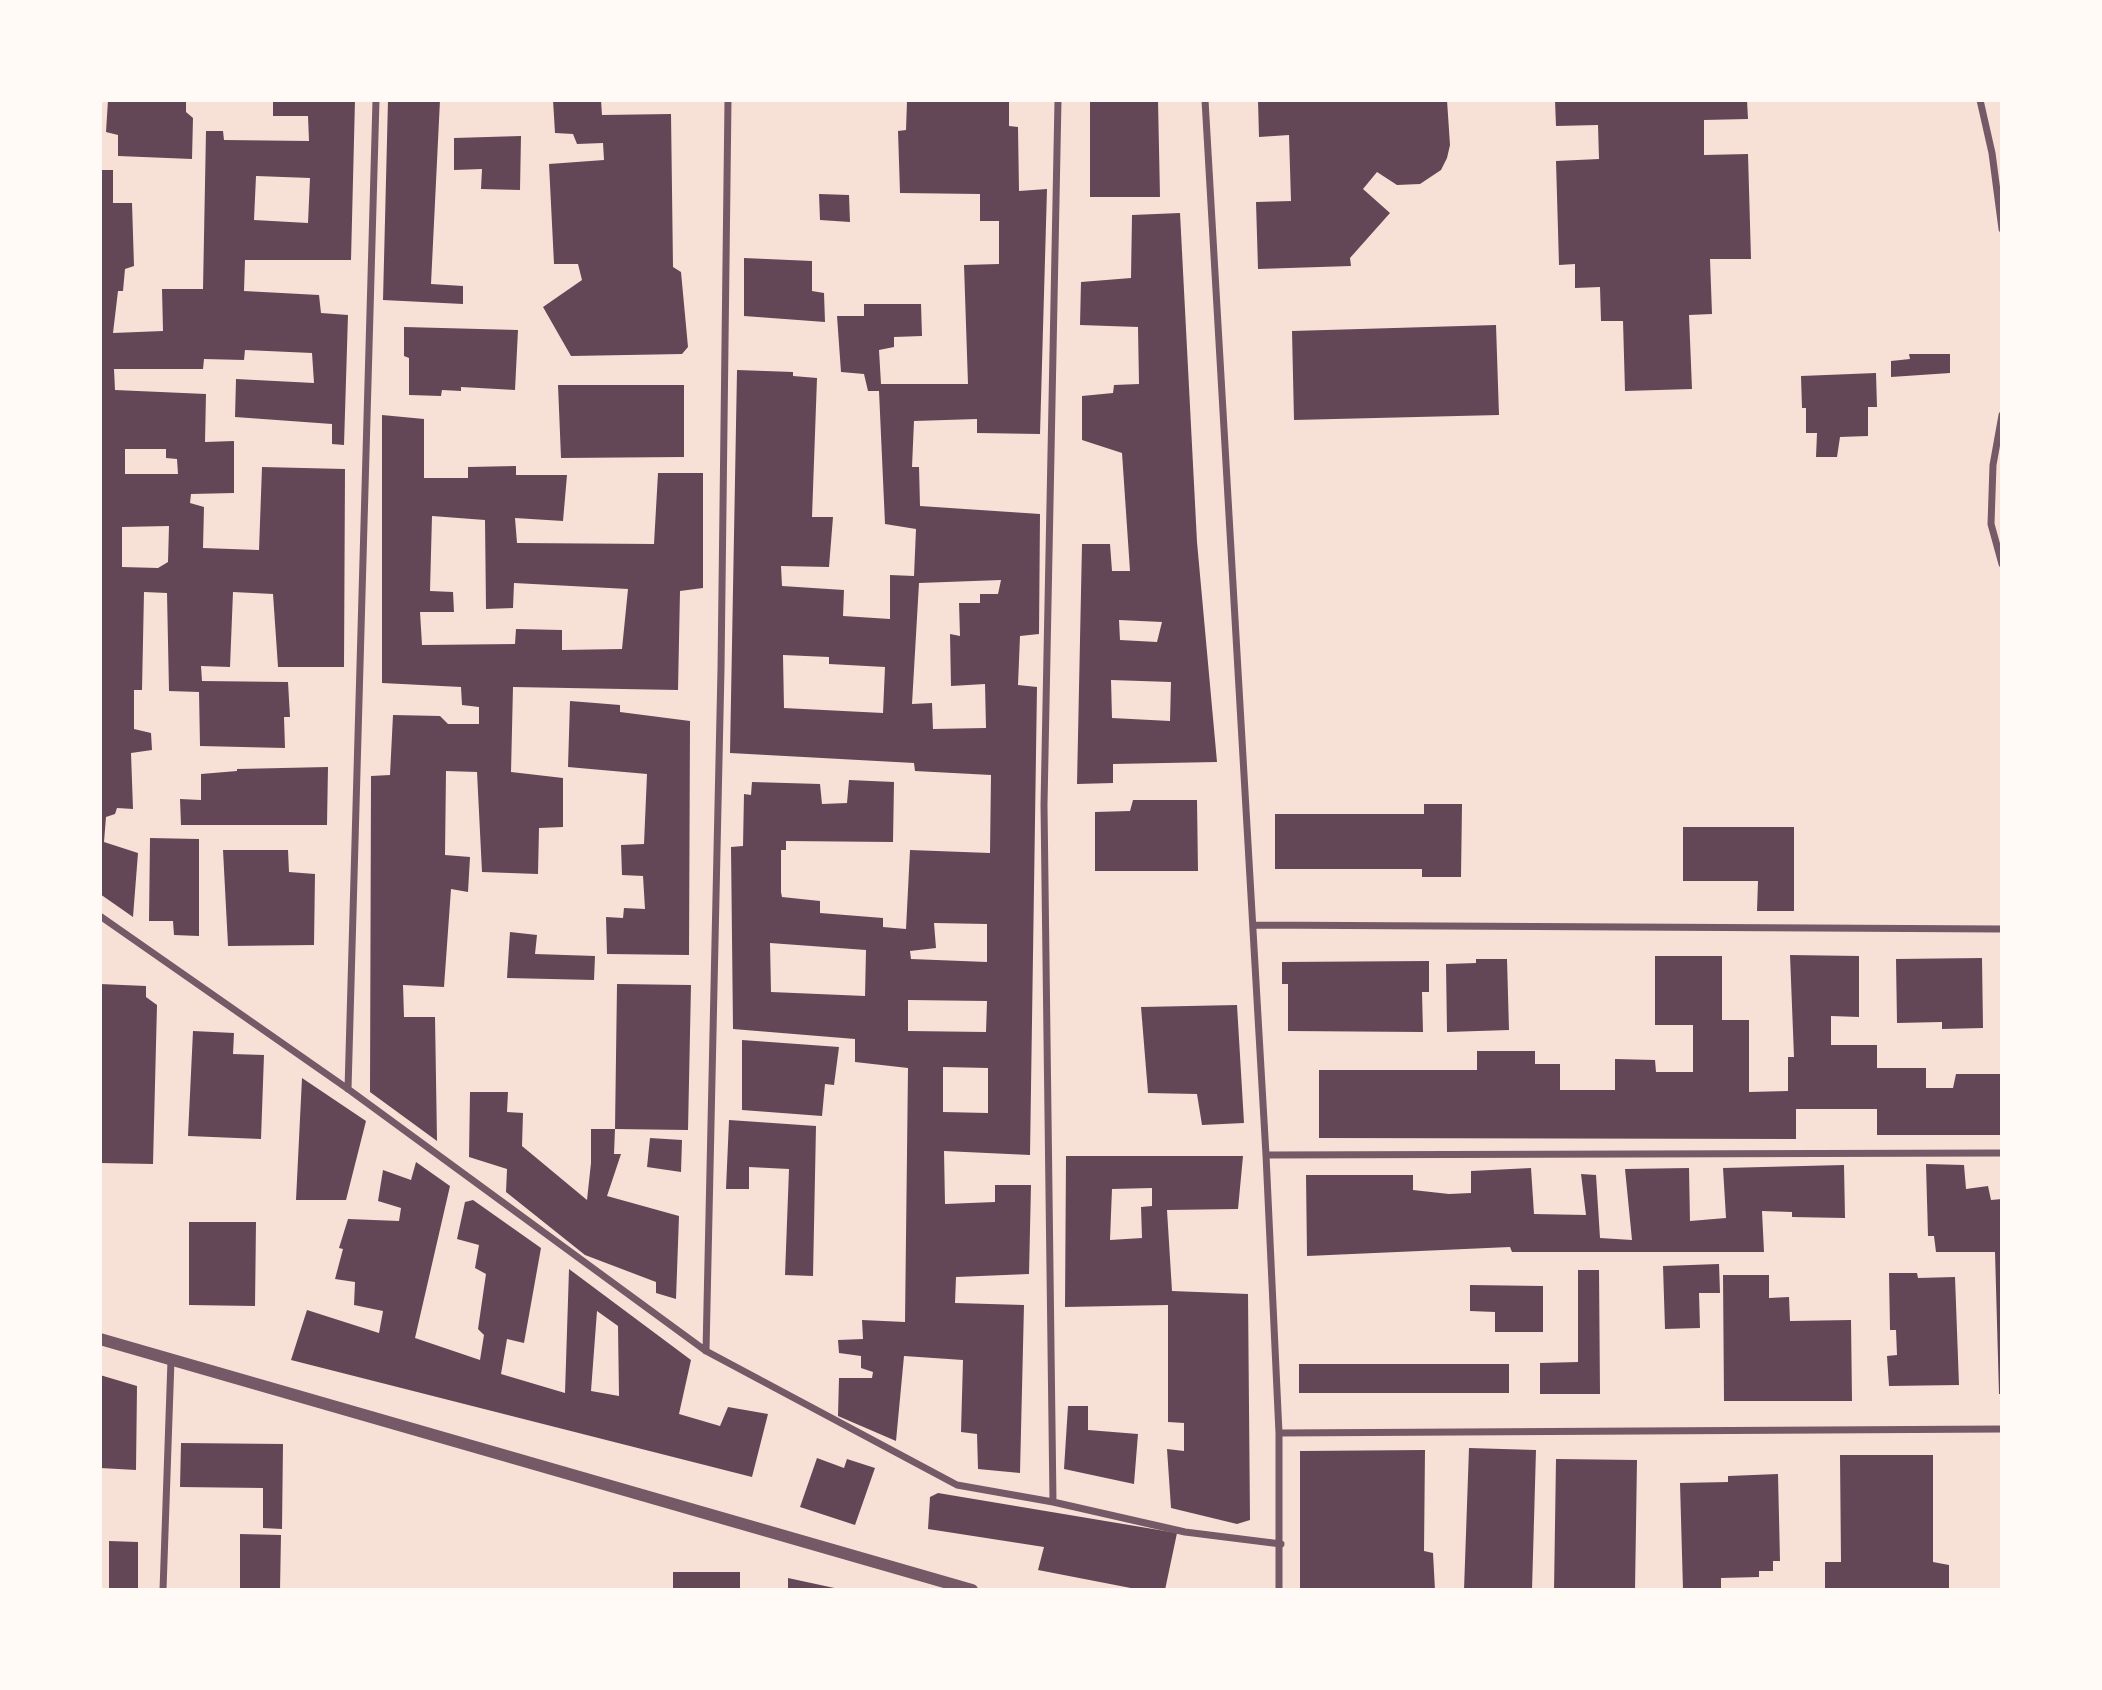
<!DOCTYPE html>
<style>
body{margin:0}
#map{position:relative;width:2102px;height:1690px;overflow:hidden;background:#f7e1d7;font-family:"Roboto Serif",serif}
canvas{display:block}
.frame{position:absolute;inset:0;border:102px solid #fffaf5;pointer-events:none}
</style>
<div id="map">
<canvas width="2102" height="1690"></canvas>
<div class="frame"></div>
</div>
<script>
const ctx = document.querySelector('canvas').getContext('2d');
ctx.lineJoin = 'round';
function paint(path, color) {
  ctx.fillStyle = color;
  ctx.fill(path, 'evenodd');
}
function poly(rows) {
  const path = new Path2D();
  for (const r of rows) {
    path.moveTo(r[0], r[1]);
    for (let i = 2; i < r.length; i += 2) path.lineTo(r[i], r[i + 1]);
  }
  return path;
}
function strokePath(path, color, width, dash) {
  ctx.strokeStyle = color;
  ctx.lineWidth = width;
  ctx.lineCap = dash ? 'butt' : 'round';
  ctx.setLineDash(dash || []);
  ctx.stroke(path);
}
const building = poly([
 [108,100,186,100,186,112,193,118,192,159,118,156,118,135,106,132],
 [273,100,355,100,351,260,245,260,244,291,319,295,321,313,348,315,344,445,332,444,332,424,235,417,236,379,314,383,312,353,245,350,244,360,204,359,203,369,114,369,115,390,206,394,205,442,234,441,234,493,191,494,190,503,204,507,203,548,259,550,262,467,345,469,344,667,278,667,273,594,233,592,230,667,201,666,202,681,288,682,290,717,284,717,285,748,200,746,199,692,169,691,167,593,144,592,142,690,134,690,134,729,151,733,152,750,131,753,133,809,117,808,115,814,106,817,104,842,138,853,133,917,100,894,100,170,113,170,113,203,132,203,134,266,125,269,123,291,118,291,113,333,163,331,162,289,203,289,206,131,223,131,224,140,309,141,308,116,273,116],
 [256,176,310,178,308,223,254,220],
 [125,449,166,449,166,458,177,459,178,474,125,474],
 [169,526,168,562,158,568,122,567,122,527],
 [388,100,440,100,431,284,463,286,463,304,383,300],
 [553,100,601,100,602,115,671,114,673,267,681,272,688,347,682,354,571,356,543,307,582,280,578,264,554,264,549,164,604,160,603,143,577,144,573,134,555,133],
 [1009,100,1009,126,1018,127,1019,191,1047,189,1040,434,977,433,977,419,914,421,912,467,919,467,920,506,1040,514,1039,634,1020,636,1018,685,1037,687,1030,1155,944,1151,945,1204,995,1202,995,1185,1031,1185,1029,1274,956,1277,955,1303,1024,1305,1020,1473,978,1469,977,1434,961,1432,963,1360,904,1356,896,1441,838,1416,839,1378,872,1378,873,1372,861,1368,861,1356,839,1353,838,1340,863,1339,862,1320,905,1322,908,1068,855,1062,855,1039,733,1029,731,847,743,846,744,794,751,795,752,782,820,784,822,804,847,803,849,780,894,782,893,842,786,841,786,850,781,850,781,892,782,897,820,901,820,913,883,918,883,927,906,929,910,850,990,853,991,775,915,771,914,763,730,753,737,370,793,372,793,376,817,378,812,517,833,517,829,567,781,566,782,586,844,590,843,616,890,619,890,575,914,576,916,529,885,524,879,391,868,391,864,374,841,372,837,316,864,316,864,304,921,304,922,336,894,337,894,347,879,350,881,384,968,384,964,265,999,264,999,221,980,221,980,194,900,193,898,131,906,130,907,101],
 [1001,580,998,594,980,594,980,603,959,603,960,636,950,634,951,686,985,684,986,728,933,729,932,703,912,704,919,583],
 [783,655,829,657,829,664,885,667,883,713,784,708],
 [934,923,987,924,987,962,911,959,910,951,936,948],
 [770,943,866,950,865,996,771,992],
 [908,1000,987,1001,986,1032,908,1031],
 [943,1067,988,1068,988,1113,943,1112],
 [1090,100,1158,100,1160,197,1090,197],
 [1258,100,1447,100,1450,145,1447,158,1441,170,1420,184,1397,185,1377,172,1363,189,1390,213,1350,258,1351,266,1258,269,1256,202,1291,201,1289,135,1259,137],
 [1555,100,1747,100,1748,119,1704,120,1704,155,1748,154,1751,259,1710,259,1712,314,1689,315,1692,389,1625,391,1623,321,1601,321,1600,287,1575,288,1575,264,1559,265,1556,161,1599,159,1598,125,1556,126],
 [521,136,520,190,481,189,482,169,454,170,454,138],
 [819,194,849,195,850,222,820,220],
 [1180,213,1197,542,1217,762,1113,764,1113,783,1077,784,1082,544,1110,544,1112,571,1130,571,1122,453,1082,440,1082,396,1113,393,1114,385,1139,384,1138,327,1080,325,1081,282,1131,278,1132,215],
 [1119,620,1162,622,1157,642,1120,640],
 [1111,680,1171,682,1170,721,1112,718],
 [744,258,812,261,812,291,824,293,825,322,744,316],
 [1496,325,1499,415,1294,420,1292,331],
 [404,327,518,330,515,390,461,387,461,391,442,390,441,396,409,395,409,358,404,356],
 [1909,354,1950,354,1950,373,1891,377,1891,361,1910,359],
 [1876,373,1877,407,1868,407,1868,436,1840,437,1837,457,1816,457,1817,433,1806,433,1806,408,1802,408,1801,376],
 [558,385,684,385,684,457,561,458],
 [382,415,424,419,424,478,468,478,468,467,516,466,516,475,567,475,563,521,515,518,517,543,654,544,658,473,703,473,703,588,680,591,678,690,513,687,511,772,563,778,563,827,539,828,538,874,482,872,477,772,446,771,445,855,470,857,468,892,451,889,444,987,403,985,404,1017,435,1017,437,1141,370,1092,371,776,390,775,393,715,440,716,448,724,479,724,479,707,462,705,461,687,382,683],
 [432,516,485,520,486,609,513,608,514,583,628,589,622,649,562,650,562,630,516,629,515,644,422,645,420,612,454,612,453,592,430,591],
 [570,701,620,705,620,712,690,721,689,955,607,954,606,917,623,918,624,908,645,909,643,876,622,875,621,845,644,844,647,774,568,767],
 [328,767,327,825,181,825,180,799,201,800,201,774,237,771,237,769],
 [1133,800,1197,800,1198,871,1095,871,1095,812,1130,811],
 [1424,804,1462,804,1461,877,1422,877,1422,869,1275,869,1275,814,1424,814],
 [1683,827,1794,827,1794,911,1757,911,1758,881,1683,881],
 [150,838,199,839,199,936,174,935,173,921,149,921],
 [223,850,288,850,289,872,315,874,314,945,228,946],
 [510,932,537,935,535,954,595,956,594,980,507,978],
 [1790,955,1859,956,1859,1017,1831,1016,1831,1045,1877,1045,1877,1068,1926,1068,1926,1088,1953,1088,1956,1074,2002,1074,2002,1135,1877,1135,1877,1109,1796,1109,1796,1139,1319,1138,1319,1070,1477,1070,1477,1051,1535,1051,1535,1064,1560,1064,1560,1090,1615,1090,1615,1059,1655,1060,1656,1072,1693,1072,1693,1025,1655,1025,1655,956,1722,956,1722,1020,1749,1020,1749,1092,1788,1091,1788,1057,1794,1057],
 [1982,958,1983,1028,1942,1029,1942,1022,1897,1023,1896,959],
 [1476,959,1507,959,1509,1030,1447,1032,1446,964,1476,963],
 [1429,961,1429,992,1422,992,1423,1032,1288,1031,1288,984,1282,984,1282,962],
 [100,984,146,986,146,997,157,1005,153,1164,100,1163],
 [617,984,691,985,688,1130,615,1129],
 [1237,1005,1244,1123,1202,1125,1197,1094,1148,1093,1141,1007],
 [193,1031,234,1033,233,1054,264,1055,261,1139,188,1136],
 [742,1040,839,1047,834,1085,825,1084,822,1116,742,1110],
 [302,1078,366,1121,346,1200,296,1200],
 [470,1092,508,1092,507,1112,523,1113,522,1146,587,1200,591,1163,591,1129,615,1129,614,1154,621,1154,607,1196,679,1216,676,1299,656,1293,656,1282,585,1255,506,1192,507,1169,469,1157],
 [729,1120,816,1126,813,1276,785,1275,789,1169,749,1167,749,1189,726,1189],
 [650,1138,682,1140,681,1172,647,1167],
 [1066,1156,1243,1156,1238,1209,1167,1210,1172,1291,1248,1294,1250,1520,1237,1524,1171,1508,1167,1449,1184,1451,1184,1423,1168,1422,1168,1305,1065,1307],
 [1152,1188,1152,1206,1141,1207,1142,1238,1110,1240,1112,1189],
 [416,1162,450,1186,415,1338,480,1360,484,1335,478,1329,486,1274,475,1268,479,1245,457,1239,465,1202,473,1200,541,1248,524,1343,507,1339,501,1374,565,1393,569,1269,691,1360,679,1414,720,1426,728,1407,768,1414,752,1477,291,1360,307,1310,379,1333,383,1311,354,1305,355,1282,335,1279,343,1249,339,1248,348,1219,399,1221,401,1208,378,1201,383,1170,411,1180],
 [597,1311,618,1326,619,1396,591,1391],
 [1926,1164,1964,1165,1966,1189,1988,1186,1991,1200,2002,1199,2002,1394,1999,1394,1995,1252,1936,1252,1934,1236,1928,1236],
 [1844,1165,1845,1218,1792,1217,1792,1212,1762,1211,1764,1252,1512,1252,1510,1247,1307,1256,1306,1175,1413,1175,1413,1190,1449,1194,1471,1193,1471,1171,1531,1168,1534,1214,1586,1215,1581,1174,1596,1175,1600,1238,1632,1240,1625,1169,1689,1168,1690,1221,1726,1218,1723,1168],
 [189,1222,256,1222,255,1306,189,1305],
 [1719,1264,1720,1293,1699,1293,1700,1328,1665,1329,1663,1266],
 [1578,1270,1599,1270,1600,1394,1540,1394,1540,1363,1578,1362],
 [1889,1273,1917,1273,1918,1278,1955,1277,1959,1385,1889,1386,1887,1356,1897,1355,1896,1330,1890,1330],
 [1723,1275,1769,1275,1769,1298,1789,1297,1790,1321,1851,1320,1852,1401,1724,1401],
 [1470,1285,1543,1286,1543,1332,1495,1332,1495,1312,1470,1311],
 [1299,1364,1509,1364,1509,1393,1299,1393],
 [100,1375,137,1386,136,1470,100,1468],
 [1068,1406,1088,1406,1088,1430,1138,1434,1134,1484,1064,1469],
 [181,1443,283,1444,282,1529,263,1528,263,1488,180,1487],
 [1469,1448,1536,1450,1532,1590,1464,1590],
 [1425,1450,1424,1551,1433,1553,1435,1590,1300,1590,1300,1451],
 [1840,1455,1933,1455,1933,1562,1949,1565,1949,1590,1825,1590,1825,1562,1841,1562],
 [817,1458,844,1468,847,1459,875,1468,855,1525,800,1507],
 [1556,1459,1637,1460,1635,1590,1554,1590],
 [1778,1474,1780,1561,1773,1561,1773,1571,1759,1571,1759,1577,1721,1578,1721,1590,1683,1590,1680,1483,1728,1482,1728,1476],
 [938,1493,1177,1533,1165,1590,1141,1590,1038,1570,1044,1547,928,1529,930,1497],
 [240,1534,281,1535,280,1590,240,1590],
 [109,1541,138,1542,138,1590,109,1589],
 [673,1572,740,1572,740,1590,673,1590],
 [788,1578,839,1589,839,1590,788,1590]
]);
const minor = poly([
 [1205,100,1266,1155,1279,1433,1279,1590],
 [1980,100,1992,153,2002,229],
 [2002,415,1993,465,1991,524,2002,564],
 [100,916,348,1089,706,1351,957,1485,1053,1502,1185,1532,1281,1544],
 [1253,925,2002,929],
 [348,1089,376,100],
 [1266,1155,2002,1153],
 [706,1351,721,669,728,100],
 [1279,1433,2002,1429],
 [1053,1502,1044,805,1058,100],
 [163,1590,171,1360]
]);
const tertiary = poly([
 [100,1339,972,1590]
]);
paint(building, '#644757');
strokePath(minor, '#755966', 7);
strokePath(tertiary, '#755966', 12);
</script>
